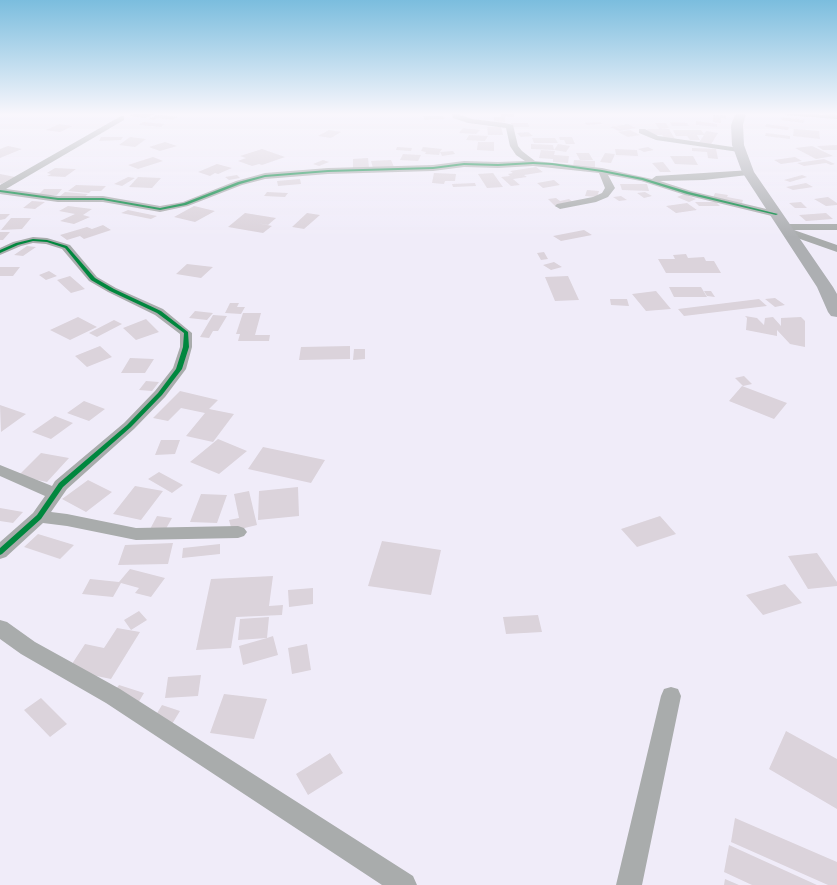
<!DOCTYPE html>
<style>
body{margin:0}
canvas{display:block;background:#f0ecf9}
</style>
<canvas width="837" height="885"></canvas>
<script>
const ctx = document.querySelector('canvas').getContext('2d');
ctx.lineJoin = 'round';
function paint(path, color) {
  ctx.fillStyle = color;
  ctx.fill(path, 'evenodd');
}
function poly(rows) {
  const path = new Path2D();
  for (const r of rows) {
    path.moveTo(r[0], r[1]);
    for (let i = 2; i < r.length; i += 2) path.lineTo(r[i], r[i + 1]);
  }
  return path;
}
const building = poly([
 [135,113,151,113,154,114,146,118,130,116],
 [501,113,513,113,514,117,505,116,505,122,494,121,494,117,501,117],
 [158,115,177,117,172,120,158,118,153,120,148,119],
 [713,115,726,116,726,119,721,118,721,123,713,122],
 [423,116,443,116,445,119,425,120],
 [783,117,805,120,803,123,781,120],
 [696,121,717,124,717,127,696,125],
 [143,122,165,124,161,127,138,125],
 [600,122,603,124,587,125,584,123],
 [670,122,687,123,689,126,672,126],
 [511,123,528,123,529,127,512,127],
 [655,123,666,123,669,128,661,129,669,129,675,139,665,139,662,135,651,135,647,129,659,129],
 [59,124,73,126,60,132,46,130],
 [628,124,636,128,619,131,610,127,615,126,621,129,616,126],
 [766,124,789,127,788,130,765,127],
 [487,127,501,127,503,135,488,135],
 [463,128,480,130,476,134,459,133],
 [794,129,819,131,820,139,793,136],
 [329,130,341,132,331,138,318,136],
 [630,130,640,135,628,137,618,132],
 [673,130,701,130,704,134,706,131,718,133,710,146,698,144,704,135,697,135,700,140,690,140,687,136,676,136],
 [528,132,533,136,521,137,517,133],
 [766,133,790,136,790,139,765,136],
 [469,135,488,136,485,141,466,140],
 [101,137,123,137,121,140,99,141],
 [130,137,146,139,135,147,119,145],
 [559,137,572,137,575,144,566,144,564,140,560,140],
 [532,138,555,138,558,143,534,143],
 [165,142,177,146,160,151,149,147],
 [478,142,494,142,494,151,477,150],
 [531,144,553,145,554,150,531,149],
 [558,144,570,146,566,152,554,150],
 [837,145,837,150,823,150,817,146],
 [8,146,22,149,0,158,0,149],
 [812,146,833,156,816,159,795,148],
 [397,147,412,148,411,151,396,150],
 [423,147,442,149,440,152,453,151,455,154,442,156,440,152,439,155,425,154,426,152,421,151],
 [648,147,654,150,644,152,638,149],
 [692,148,716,149,718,159,708,158,707,152,692,151],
 [262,149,285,157,262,165,259,164,252,166,238,161,246,158,240,156],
 [615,149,637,150,638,156,616,155],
 [541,150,555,151,554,155,569,156,568,163,553,162,553,159,539,158],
 [576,153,589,153,593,160,580,160],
 [605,153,615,154,611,163,600,162],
 [403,154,421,155,418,161,400,160],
 [670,156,693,156,698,165,675,164],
 [153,157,163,161,138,169,128,165],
 [795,157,802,161,781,164,774,160],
 [368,158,369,168,353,169,353,159],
 [824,159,835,164,831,165,826,163,804,166,797,163],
 [323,160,329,162,319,166,313,164],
 [391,160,394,167,373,168,371,161],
 [574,160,595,161,595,168,573,166],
 [663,162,671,172,660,172,652,163],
 [217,164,232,168,218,174,215,173,210,176,198,172],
 [536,167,543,172,524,175,527,177,513,179,520,185,511,186,501,177,510,176,508,174,513,173,510,171],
 [55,168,76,169,65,177,47,176,51,174,47,173],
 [434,173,456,174,455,181,445,181,444,184,432,183],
 [493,173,503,187,487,188,478,174],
 [0,174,15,177,1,184,0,183],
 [237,175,240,178,229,180,225,177],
 [802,175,807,177,790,182,784,180],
 [128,177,135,178,122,186,114,184],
 [138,177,161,178,152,188,129,187],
 [300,179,301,184,278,186,277,181],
 [554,180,560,185,543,188,537,183],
 [475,183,476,186,453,187,452,184],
 [806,183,813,187,793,190,786,187],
 [620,184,647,184,649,191,622,190],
 [76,185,106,186,101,191,91,191,89,193,68,191],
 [44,189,62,189,57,195,38,195],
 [587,190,599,191,597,197,585,196],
 [65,192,88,194,83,198,60,196],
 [267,192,288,193,285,197,264,196],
 [645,192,652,196,644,198,637,193],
 [715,193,728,195,727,197,743,200,742,203,713,198],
 [684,194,696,199,689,202,677,197],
 [621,196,627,200,619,201,613,197],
 [828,197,837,203,837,205,826,206,814,199],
 [556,198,560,201,569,199,575,204,556,207,548,199],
 [32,201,45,202,35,209,23,208],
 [695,202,716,202,720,206,699,206],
 [801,202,807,208,795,208,789,203],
 [687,203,697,210,676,213,666,206],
 [68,206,92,209,83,215,90,217,74,224,60,221,75,214,59,211],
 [194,206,215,211,195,222,174,217],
 [128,210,157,216,151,219,121,213],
 [245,213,276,218,268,225,257,223,272,226,263,233,228,227],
 [307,213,320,215,304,229,292,227],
 [826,213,833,219,806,221,799,215],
 [0,214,10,214,5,219,0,220],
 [11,218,31,218,22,229,1,230],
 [103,225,111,230,84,239,80,236,67,240,60,235,87,227,92,229],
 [584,230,592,235,561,241,553,236],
 [0,232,10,232,3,240,0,240],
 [27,246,36,247,23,256,14,255],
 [544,252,548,259,541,260,537,253],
 [686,254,688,258,704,257,706,261,714,261,721,273,666,273,658,259,675,259,673,255],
 [554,262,562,267,551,270,543,265],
 [187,264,213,267,201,278,176,274],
 [0,267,20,267,13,276,0,276],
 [49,271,57,276,46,280,39,275],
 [70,276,85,289,71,293,57,280],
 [568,276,579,300,555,301,545,277],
 [669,287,701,287,707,297,674,297],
 [656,291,671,309,646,311,632,294],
 [704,291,711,291,715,297,707,296],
 [775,298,785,305,775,307,765,299],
 [610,299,627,299,629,306,611,305],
 [759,299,767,306,684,316,678,309],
 [230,303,239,303,237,307,245,307,241,314,225,313],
 [195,311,213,313,207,320,189,318],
 [243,313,261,313,255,335,270,335,269,341,238,341,240,334,236,334],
 [213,315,227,316,218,331,213,331,209,338,200,337],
 [745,316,757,318,764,325,765,318,773,317,781,326,781,318,801,317,805,321,805,347,790,344,777,330,777,336,746,330,747,318],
 [78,317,97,327,70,340,50,330],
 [146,319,159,332,136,340,123,328],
 [114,320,122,324,97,337,89,333],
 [100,346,112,357,87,367,75,356],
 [350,346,350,359,299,360,301,347],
 [354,349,365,349,365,359,353,360],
 [130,358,154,359,145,373,121,373],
 [744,376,752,384,743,386,735,378],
 [146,381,159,382,152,391,139,390],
 [742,386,787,403,774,419,729,401],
 [180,391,218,400,209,409,234,414,213,442,186,436,205,413,181,408,168,421,153,418],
 [84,401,105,409,89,421,67,413],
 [0,405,26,414,1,432],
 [55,416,73,423,51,439,32,432],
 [218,439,247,451,219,474,190,462],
 [161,440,180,440,175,454,155,455],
 [263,447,325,460,311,483,248,469],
 [41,453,69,458,47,482,18,476],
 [159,472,183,485,172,493,148,479],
 [88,480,112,492,86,512,62,499],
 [135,486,163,491,141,520,113,514],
 [298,487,299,516,258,520,259,491],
 [249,491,257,525,232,531,229,520,239,518,234,494],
 [201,494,227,495,217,523,190,522],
 [0,508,23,512,13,523,0,521],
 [157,516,172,518,163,534,148,533],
 [660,516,676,534,637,547,621,529],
 [38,534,74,545,60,559,24,547],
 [382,541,441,550,431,595,368,586],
 [173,543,168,564,118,565,125,545],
 [220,544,220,554,182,558,183,548],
 [817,553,837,582,837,586,808,589,788,556],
 [130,569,165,578,151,597,135,593,139,588,121,583,113,597,82,594,90,579,119,582],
 [273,576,269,606,283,605,282,615,236,617,231,648,196,650,211,579],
 [785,584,802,603,763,615,746,595],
 [313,588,313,604,289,607,288,590],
 [139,611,147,620,131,630,124,620],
 [538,615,542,632,506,634,503,617],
 [269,617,267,638,273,636,278,655,243,665,239,646,267,638,238,640,240,619],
 [117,628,140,632,111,679,68,670,85,644,104,648],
 [307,644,311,670,292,674,288,648],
 [201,675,198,696,165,698,168,677],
 [119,685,144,693,134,710,107,702],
 [224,694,267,699,254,739,210,733],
 [41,698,67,724,50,737,24,710],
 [162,705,180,711,169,729,151,723],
 [786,731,837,759,837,809,769,769],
 [330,753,343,773,308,795,296,774],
 [735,818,837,862,837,885,828,885,731,842],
 [729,845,817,885,752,885,724,872],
 [725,879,739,885,724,885]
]);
const minor = poly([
 [452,113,460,113,460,115,472,119,505,123,513,125,518,146,522,151,535,161,602,168,652,179,656,176,751,170,752,172,748,175,704,180,660,181,691,191,779,212,781,214,776,217,685,195,641,181,608,175,615,188,608,197,596,202,560,209,555,206,557,204,593,197,602,193,605,188,599,173,533,166,498,168,464,167,433,171,328,174,265,179,242,185,188,206,160,212,103,202,58,202,0,194,0,185,121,116,124,116,124,120,6,189,58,196,103,196,160,206,183,202,236,181,265,173,328,168,433,165,464,161,498,162,525,161,516,155,510,146,506,128,468,123,453,118,452,113],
 [784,113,837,115,837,119,787,115,784,113],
 [639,129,645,129,658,136,739,148,743,150,739,152,656,140,639,133,639,129],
 [788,224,837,224,837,230,794,230,837,245,837,252,783,233,782,231,784,229,783,227,788,224],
 [33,237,47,238,70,245,97,277,116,288,163,309,192,333,192,347,186,369,165,397,134,429,67,489,51,512,67,514,136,528,238,526,244,528,247,532,244,536,238,538,136,540,67,526,43,523,6,557,0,559,0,542,33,513,45,496,0,476,0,465,52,486,55,481,124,423,155,391,173,368,180,347,180,334,155,315,108,292,89,281,62,249,46,244,33,243,21,246,0,255,0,248,13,242,33,237],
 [0,620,7,622,35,642,120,689,413,876,417,885,382,885,106,703,21,654,0,639,0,620],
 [671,687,678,689,681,696,642,885,616,885,661,696,664,689,671,687]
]);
const primary = poly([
 [736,113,746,113,743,125,744,145,754,172,833,287,837,294,837,317,831,316,828,312,817,287,742,172,732,145,731,125,736,113]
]);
const cycleway = poly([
 [533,162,552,163,602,170,643,178,689,192,778,214,776,215,687,194,642,180,602,172,552,165,533,164,498,166,464,165,433,169,328,172,265,177,240,184,186,205,160,210,103,200,58,200,0,192,0,190,58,198,103,198,160,208,184,203,238,182,265,175,328,170,433,167,464,163,498,164,533,162],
 [33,239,47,240,67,246,95,278,114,289,161,311,188,332,189,347,182,369,162,395,131,427,63,487,41,519,2,554,0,555,0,548,37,515,59,483,127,425,158,393,176,369,183,347,184,333,157,313,110,291,91,280,65,248,47,242,33,241,18,245,0,253,0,250,16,243,33,239]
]);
paint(building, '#dbd3db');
paint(minor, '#a9acac');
paint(primary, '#adafb2');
paint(cycleway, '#00873e');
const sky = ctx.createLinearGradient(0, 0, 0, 237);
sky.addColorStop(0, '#7bbdde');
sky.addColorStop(0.48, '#f8f6fc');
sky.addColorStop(1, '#f8f6fc00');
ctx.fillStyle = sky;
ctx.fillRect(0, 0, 837, 237);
</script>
